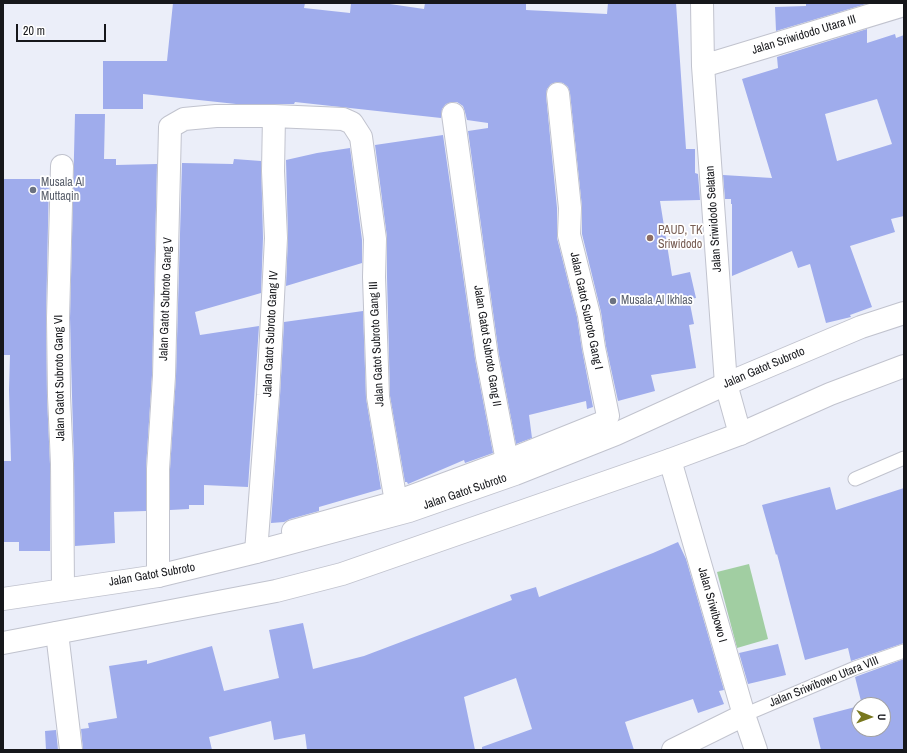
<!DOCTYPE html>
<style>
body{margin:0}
#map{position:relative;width:907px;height:753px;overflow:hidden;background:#ebeef9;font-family:"Archivo Narrow",sans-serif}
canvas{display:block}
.frame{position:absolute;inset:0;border:4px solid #16171b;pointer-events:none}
.north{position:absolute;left:851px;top:697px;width:40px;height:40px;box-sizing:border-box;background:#fff;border:1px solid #a2a2a4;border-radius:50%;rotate:91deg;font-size:11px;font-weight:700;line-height:16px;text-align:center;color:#16171b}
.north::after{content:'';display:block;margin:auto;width:14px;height:18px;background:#78771e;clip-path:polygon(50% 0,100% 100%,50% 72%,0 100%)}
.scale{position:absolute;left:16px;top:24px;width:90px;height:18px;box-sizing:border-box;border:2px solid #16171b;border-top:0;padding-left:5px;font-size:12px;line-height:14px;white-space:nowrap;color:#16171b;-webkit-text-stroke:3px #fff;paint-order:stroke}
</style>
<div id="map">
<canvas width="907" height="753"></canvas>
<div class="frame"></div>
<div class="north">U</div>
<div class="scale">20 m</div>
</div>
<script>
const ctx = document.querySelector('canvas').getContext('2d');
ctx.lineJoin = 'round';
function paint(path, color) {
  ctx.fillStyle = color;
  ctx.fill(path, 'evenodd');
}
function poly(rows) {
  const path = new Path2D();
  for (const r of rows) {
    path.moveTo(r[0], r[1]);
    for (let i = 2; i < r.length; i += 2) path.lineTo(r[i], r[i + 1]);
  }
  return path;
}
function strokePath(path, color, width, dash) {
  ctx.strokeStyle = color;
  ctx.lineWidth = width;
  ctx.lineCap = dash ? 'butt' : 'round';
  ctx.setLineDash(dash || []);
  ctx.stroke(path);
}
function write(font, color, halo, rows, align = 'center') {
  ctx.font = font + ' "Archivo Narrow",sans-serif';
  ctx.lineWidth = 3.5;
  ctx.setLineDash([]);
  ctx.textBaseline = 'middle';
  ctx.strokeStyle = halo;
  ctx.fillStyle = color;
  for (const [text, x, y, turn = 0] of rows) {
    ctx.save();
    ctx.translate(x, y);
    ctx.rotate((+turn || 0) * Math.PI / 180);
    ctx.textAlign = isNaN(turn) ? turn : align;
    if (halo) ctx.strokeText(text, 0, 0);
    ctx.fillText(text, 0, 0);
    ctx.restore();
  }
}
const green = poly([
 [749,564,768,639,737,648,717,572]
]);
const building = poly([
 [173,3,305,3,304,8,350,13,351,3,383,3,424,9,425,3,526,3,526,10,607,14,608,3,676,3,686,149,695,149,695,173,698,174,700,200,660,201,672,276,690,272,696,298,689,299,694,324,689,325,696,368,651,375,655,391,618,401,606,346,601,312,582,234,582,207,570,93,568,87,563,83,557,82,551,84,547,89,546,95,557,208,557,238,577,317,582,350,593,407,587,409,586,401,529,415,532,438,516,444,499,355,468,131,488,128,488,123,467,120,465,112,463,106,457,102,452,102,446,104,442,109,441,118,295,102,294,104,236,104,143,94,143,109,103,109,103,61,167,61],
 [806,3,866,3,866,4,776,31,775,7,806,6],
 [867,29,867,43,895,34,896,38,904,35,904,216,891,219,895,232,850,246,872,307,850,315,851,317,826,323,810,264,798,268,792,251,732,276,732,204,731,204,731,199,725,199,723,175,772,178,742,79,778,68,777,57],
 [877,99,892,144,837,161,825,114],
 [75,114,105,114,104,159,116,159,116,165,157,164,152,375,146,468,146,511,114,512,115,543,75,546,74,464,72,396,70,318],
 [443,135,475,359,493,453,465,463,464,460,408,484,407,482,405,482,390,396,387,277,387,237,375,145],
 [350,148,362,240,362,263,286,286,288,237,286,160,317,153],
 [234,159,261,161,263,238,261,293,195,312,200,335,259,326,248,487,204,485,204,505,189,505,189,509,170,510,170,469,176,376,182,163,233,164],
 [3,179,49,179,46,318,47,397,50,464,50,551,19,551,19,542,3,542,3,461,11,461,9,390,10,355,3,355],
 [363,311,366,398,381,489,319,507,319,511,290,519,284,522,271,523,280,396,284,322],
 [830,487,836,510,904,488,904,643,851,661,848,648,805,660,777,554,776,555,762,505],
 [678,542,686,559,724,690,719,691,724,704,698,713,693,699,625,722,634,750,482,750,482,747,532,729,516,678,464,697,475,750,307,750,305,734,274,740,271,721,209,737,212,750,83,750,81,729,89,728,88,723,117,718,109,666,147,660,147,664,212,646,224,691,279,678,269,630,303,623,313,669,364,656,512,600,510,595,536,587,539,597,653,553],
 [778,644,786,675,748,684,739,653],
 [904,659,904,750,821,750,813,718,859,706,859,729,883,729,883,705,862,705,855,677],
 [56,730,58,750,46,750,45,731]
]);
const service = poly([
 [855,479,904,458],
 [744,715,855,668,904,651]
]);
const minor = poly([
 [702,3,703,66,726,384,740,434],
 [703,66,904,5],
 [62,166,58,318,59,396,62,464,63,589],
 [670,460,744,715,756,750],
 [507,461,604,422,608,416,594,348,589,315,569,235,570,208,558,94],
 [396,502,507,461,487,357,453,114],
 [256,552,268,395,276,238,273,171,274,116],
 [158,576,158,469,164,376,170,127,184,119,216,116,274,116,343,119,352,123,361,137,375,239,374,277,378,397,396,502,293,531],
 [57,633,71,750],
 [673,750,744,715]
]);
const tertiary = poly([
 [3,599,158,576,256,552,409,511,515,474,616,434,726,384,861,327,904,313],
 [3,643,276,591,342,574,670,460,740,434,830,394,904,366]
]);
const markers = [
 [33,190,4,"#6b7280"],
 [650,238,4,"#8d6e63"],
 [613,301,4,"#6b7280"]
];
const streetNames = [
 ["Jalan Sriwidodo Utara III",804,35,-17],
 ["Jalan Sriwidodo Selatan",714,219,-94],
 ["Jalan Gatot Subroto Gang V",166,299,-88],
 ["Jalan Gatot Subroto Gang I",586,311,78],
 ["Jalan Gatot Subroto Gang IV",271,334,-87],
 ["Jalan Gatot Subroto Gang III",377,344,-93],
 ["Jalan Gatot Subroto Gang II",487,346,81],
 ["Jalan Gatot Subroto",764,368,-23],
 ["Jalan Gatot Subroto Gang VI",60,378,-91],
 ["Jalan Gatot Subroto",465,492,-19],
 ["Jalan Gatot Subroto",152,575,-10],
 ["Jalan Sriwibowo I",712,605,74],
 ["Jalan Sriwibowo Utara VIII",824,682,-22]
];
const worshipNames = [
 ["Musala Al",41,183],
 ["Muttaqin",41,197],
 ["Musala Al Ikhlas",621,301]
];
const educationNames = [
 ["PAUD, TK",658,231],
 ["Sriwidodo",658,245]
];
paint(green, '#a1cea2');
paint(building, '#9facec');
strokePath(service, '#c1c3ce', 15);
strokePath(minor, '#c1c3ce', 24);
strokePath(tertiary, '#c1c3ce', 24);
strokePath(service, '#fff', 13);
strokePath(minor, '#fff', 22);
strokePath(tertiary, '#fff', 22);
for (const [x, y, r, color] of markers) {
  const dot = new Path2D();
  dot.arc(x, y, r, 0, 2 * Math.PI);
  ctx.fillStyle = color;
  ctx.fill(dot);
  strokePath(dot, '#fff', 1.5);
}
write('12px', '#16171b', '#fff', streetNames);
write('12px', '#5b616d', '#fff', worshipNames, 'left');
write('12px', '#785e54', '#fff', educationNames, 'left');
</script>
